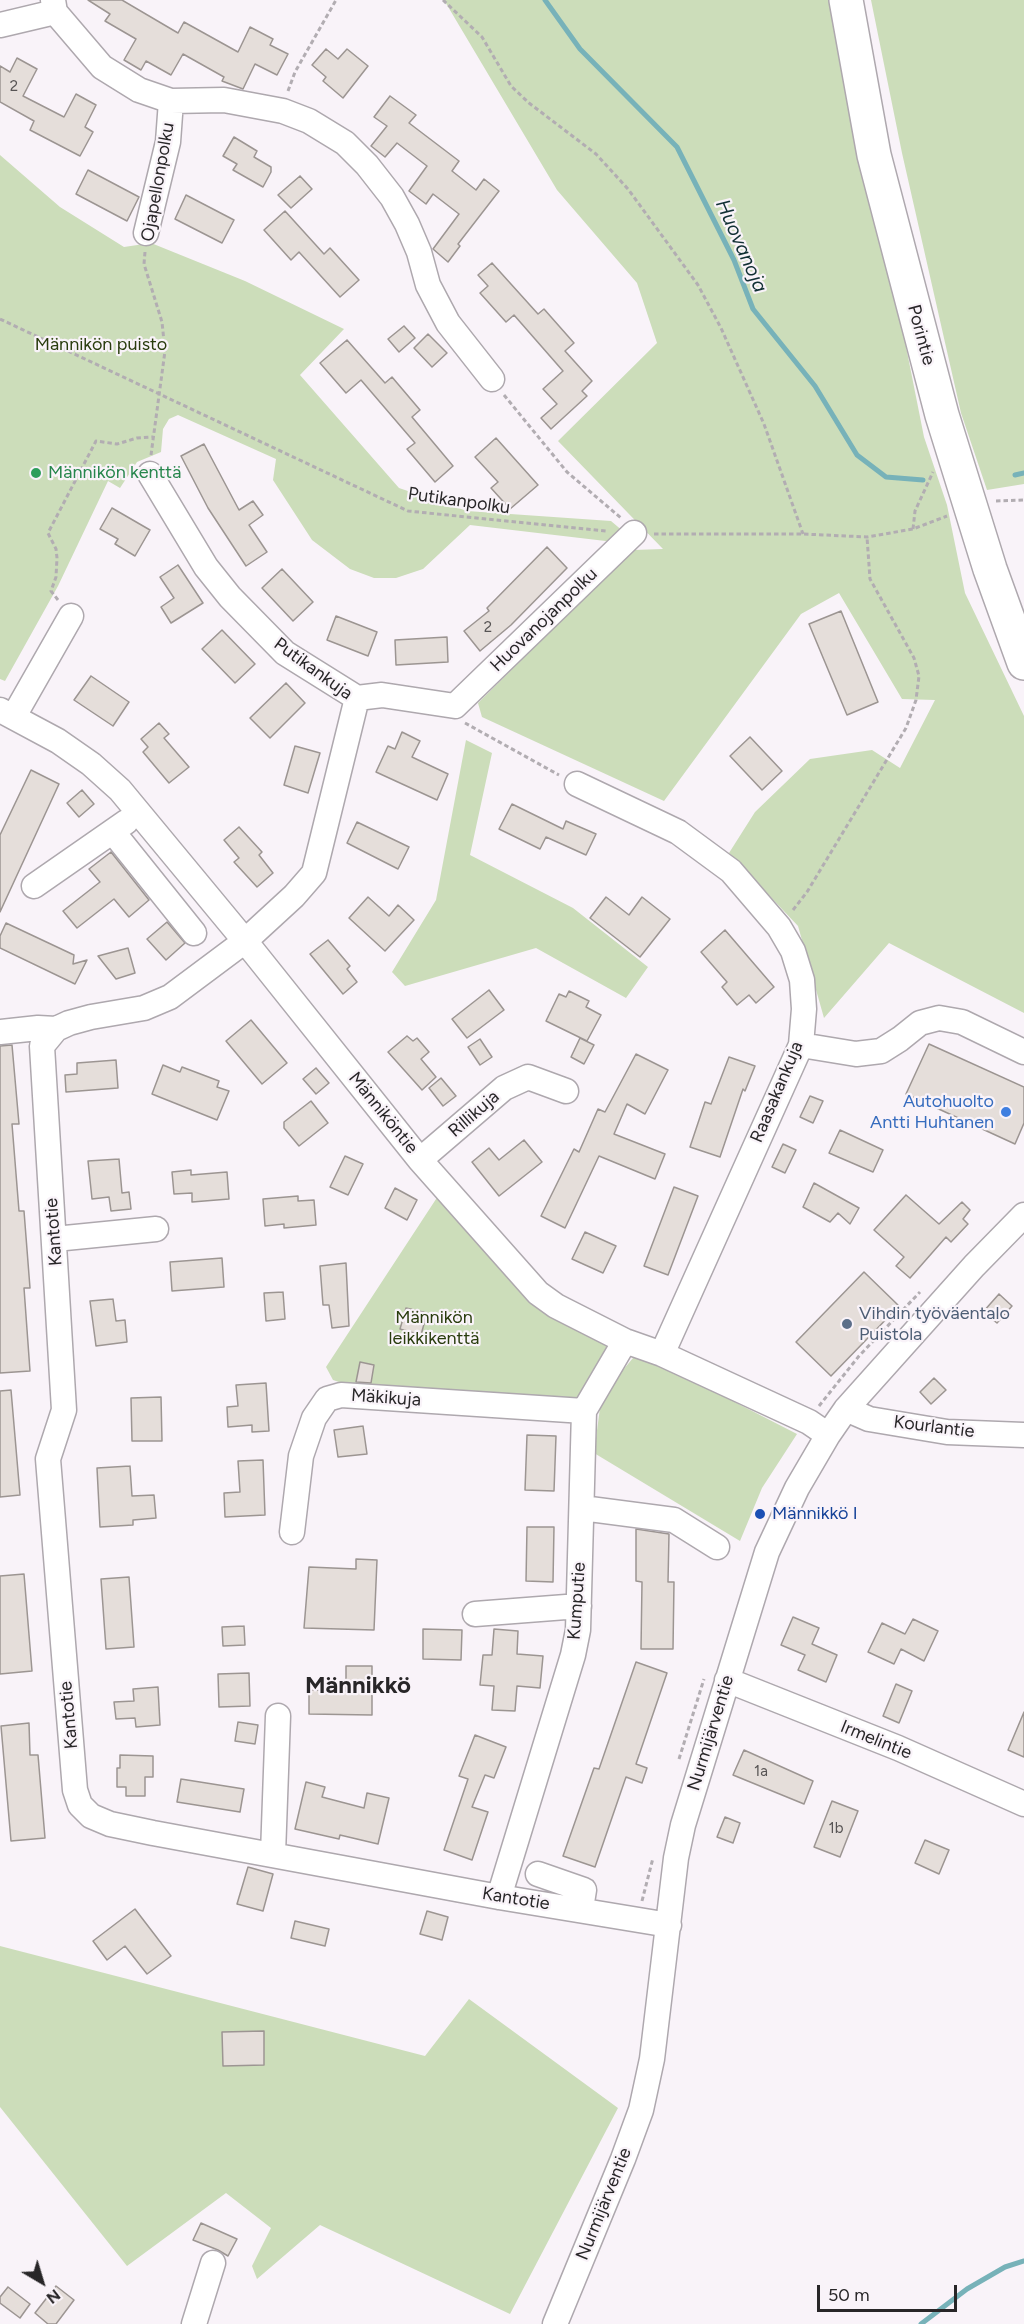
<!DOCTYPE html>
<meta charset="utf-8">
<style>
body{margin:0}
#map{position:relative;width:1024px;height:2324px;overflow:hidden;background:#f9f3f9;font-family:Figtree,sans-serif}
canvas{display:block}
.north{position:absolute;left:12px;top:2252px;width:60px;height:60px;-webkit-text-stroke:4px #f9f3f9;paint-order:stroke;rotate:142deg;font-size:16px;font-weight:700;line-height:24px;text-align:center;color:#282628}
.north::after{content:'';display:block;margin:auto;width:21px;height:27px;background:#282628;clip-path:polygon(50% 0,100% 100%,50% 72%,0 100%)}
.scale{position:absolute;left:817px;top:2285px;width:140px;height:27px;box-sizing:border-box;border:3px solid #282628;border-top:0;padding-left:8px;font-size:18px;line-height:21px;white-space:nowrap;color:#282628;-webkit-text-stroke:4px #f9f3f9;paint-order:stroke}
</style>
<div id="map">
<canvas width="1024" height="2324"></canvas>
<div class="north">N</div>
<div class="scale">50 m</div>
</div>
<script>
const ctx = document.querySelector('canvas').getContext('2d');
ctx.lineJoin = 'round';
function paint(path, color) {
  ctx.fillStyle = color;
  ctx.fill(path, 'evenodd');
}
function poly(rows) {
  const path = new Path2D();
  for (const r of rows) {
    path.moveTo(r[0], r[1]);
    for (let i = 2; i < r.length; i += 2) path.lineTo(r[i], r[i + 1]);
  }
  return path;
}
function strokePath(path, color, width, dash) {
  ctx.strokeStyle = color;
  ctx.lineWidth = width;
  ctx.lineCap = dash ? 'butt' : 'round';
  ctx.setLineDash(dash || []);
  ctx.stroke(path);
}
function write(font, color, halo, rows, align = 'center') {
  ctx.font = font + ' Figtree,sans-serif';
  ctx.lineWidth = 4.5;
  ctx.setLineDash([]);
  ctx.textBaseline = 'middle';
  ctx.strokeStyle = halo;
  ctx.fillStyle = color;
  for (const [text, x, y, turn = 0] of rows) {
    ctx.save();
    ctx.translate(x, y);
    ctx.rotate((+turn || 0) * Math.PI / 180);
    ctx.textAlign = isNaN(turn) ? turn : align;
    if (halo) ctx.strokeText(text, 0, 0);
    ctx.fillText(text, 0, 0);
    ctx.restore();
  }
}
const green = poly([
 [444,0,837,0,924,437,947,505,965,593,1024,716,1024,1013,889,943,824,1018,798,926,729,853,755,812,810,759,872,750,900,768,935,700,902,699,839,593,801,614,664,801,482,717,478,703,633,550,663,549,558,441,657,343,637,283,557,190],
 [871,0,1024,0,1024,484,987,490,961,413,902,153],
 [0,155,60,207,124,247,151,243,245,281,344,329,300,375,399,488,467,511,611,521,624,532,614,542,470,525,423,569,396,578,374,578,350,569,312,540,273,480,276,459,178,415,169,419,163,429,161,452,137,462,120,488,108,481,58,586,5,681,0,679],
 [466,740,492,753,470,855,573,908,648,967,626,998,536,948,405,986,392,972,436,900],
 [440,1193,608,1341,611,1353,585,1396,569,1403,345,1384,333,1380,326,1367],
 [643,1355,797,1434,762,1488,740,1541,594,1453,600,1408,613,1382,633,1358],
 [0,1946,425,2056,469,1999,618,2108,510,2314,320,2225,257,2279,252,2266,271,2228,226,2193,127,2266,0,2107]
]);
const stream = poly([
 [545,0,580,49,677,147,734,260,753,309,815,386,857,455,886,477,923,480],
 [1015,475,1024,473],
 [921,2324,967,2289,1005,2267,1024,2261]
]);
const building = poly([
 [88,0,122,0,178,33,184,22,238,52,250,27,273,39,270,45,288,54,277,75,255,64,243,89,222,81,224,77,183,54,171,75,146,61,141,70,124,60,136,39,105,21,110,14,88,0],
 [326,49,338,59,347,49,368,66,343,98,323,81,326,77,312,65,326,49],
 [17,58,37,69,23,96,64,117,76,94,96,105,85,127,93,132,80,156,30,130,34,121,0,102,0,66,10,72,17,58],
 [390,96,416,115,409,123,459,161,452,171,476,190,484,179,499,191,458,244,460,246,448,262,433,249,459,214,433,194,426,204,409,191,427,166,397,143,385,157,371,146,387,126,374,117,390,96],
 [234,137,257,151,254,157,271,167,271,172,263,187,233,170,237,164,223,156,234,137],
 [88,170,139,197,127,221,76,194,88,170],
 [300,176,312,189,291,208,278,195,300,176],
 [186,195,234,220,222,243,175,219,186,195],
 [285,211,324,254,330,248,359,280,340,297,299,252,291,260,264,230,285,211],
 [492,263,538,314,544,309,574,343,565,351,592,381,582,391,587,396,551,429,541,418,557,404,543,389,563,371,514,315,506,322,480,293,488,286,478,275,492,263],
 [404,326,415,338,399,352,388,339,404,326],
 [428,334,447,353,432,367,414,348,428,334],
 [347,340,385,383,392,377,420,410,412,417,453,466,435,482,407,449,415,443,361,380,346,393,320,363,347,340],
 [496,438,538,485,510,509,491,488,498,482,475,457,496,438],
 [204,444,239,510,253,501,263,515,249,525,267,552,246,566,208,508,181,456,204,444],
 [112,508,150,530,135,556,115,544,118,539,100,529,112,508],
 [547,547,567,568,511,625,480,651,464,631,489,611,487,608,547,547],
 [178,565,203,603,171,623,161,607,174,598,160,577,178,565],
 [282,569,313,602,293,621,262,588,282,569],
 [841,611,878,702,847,715,809,624,841,611],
 [336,616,377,632,368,656,327,640,336,616],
 [222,630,255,664,235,683,202,649,222,630],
 [447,637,448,662,396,665,395,640,447,637],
 [91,676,129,702,113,726,74,700,91,676],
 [286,683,305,703,270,738,250,718,286,683],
 [159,723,169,734,164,738,189,767,169,783,143,752,148,747,141,739,159,723],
 [402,732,420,741,412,757,448,774,437,800,376,772,388,746,395,749,402,732],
 [750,737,782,771,762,790,730,756,750,737],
 [295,746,320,753,308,793,284,785,295,746],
 [31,770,59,784,0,912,0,835,31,770],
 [82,790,94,804,79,817,67,803,82,790],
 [512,804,563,829,566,821,596,834,586,855,546,837,540,849,499,829,512,804],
 [357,822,409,847,398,869,347,843,357,822],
 [239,827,262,852,259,855,273,873,257,887,234,862,239,858,224,840,239,827],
 [111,852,149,900,129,917,114,899,77,928,63,911,100,882,89,869,111,852],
 [368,897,389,916,398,905,414,920,385,951,349,918,368,897],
 [606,897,629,915,642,897,670,919,640,957,590,918,606,897],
 [167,922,185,943,166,960,147,939,167,922],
 [6,923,74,955,73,964,87,960,75,984,0,948,0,936,6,923],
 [725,930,774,987,756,1003,749,995,737,1005,722,987,727,982,701,952,725,930],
 [328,940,350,966,347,969,357,982,343,994,310,954,328,940],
 [128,948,135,973,116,979,98,956,128,948],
 [489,990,504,1010,467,1038,452,1019,489,990],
 [569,991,589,1001,586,1007,601,1015,587,1041,546,1021,559,994,566,997,569,991],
 [251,1020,287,1063,262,1084,226,1041,251,1020],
 [407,1036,413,1041,417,1038,429,1052,421,1059,436,1077,422,1090,388,1052,407,1036],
 [580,1038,594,1045,584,1064,571,1057,580,1038],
 [480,1039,492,1057,480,1065,468,1047,480,1039],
 [929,1044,1024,1087,1024,1123,1015,1144,906,1094,929,1044],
 [12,1045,19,1124,12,1124,19,1211,24,1211,30,1288,24,1288,30,1371,0,1373,0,1046,12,1045],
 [636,1054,668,1070,645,1114,627,1104,614,1134,665,1154,655,1179,599,1156,565,1228,541,1216,574,1149,579,1152,598,1109,605,1112,636,1054],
 [729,1057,755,1066,745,1091,743,1089,720,1157,690,1147,705,1102,711,1104,729,1057],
 [116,1060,118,1088,66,1092,65,1075,77,1074,77,1063,116,1060],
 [163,1065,180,1072,182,1067,219,1081,217,1087,229,1091,217,1120,152,1094,163,1065],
 [316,1068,329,1083,316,1094,303,1079,316,1068],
 [441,1078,456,1096,443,1106,429,1088,441,1078],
 [810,1096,823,1101,813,1123,800,1117,810,1096],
 [311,1101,328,1123,299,1146,284,1128,284,1122,311,1101],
 [840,1130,883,1150,873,1172,829,1153,840,1130],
 [524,1140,542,1162,499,1196,472,1162,489,1148,499,1160,524,1140],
 [783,1144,796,1150,785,1173,772,1167,783,1144],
 [345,1156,363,1164,348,1195,330,1187,345,1156],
 [119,1159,122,1193,129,1192,131,1209,111,1211,109,1197,92,1199,88,1161,119,1159],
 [191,1170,191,1175,227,1172,229,1199,192,1202,192,1193,174,1194,172,1172,191,1170],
 [814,1183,859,1208,850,1224,838,1213,830,1222,803,1207,814,1183],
 [674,1187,698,1196,668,1275,644,1266,674,1187],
 [395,1188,417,1200,407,1220,385,1208,395,1188],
 [906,1195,939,1224,962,1202,970,1210,963,1219,968,1224,951,1242,946,1237,910,1278,896,1266,904,1257,874,1230,906,1195],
 [298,1196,298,1201,314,1200,316,1225,284,1228,284,1224,265,1226,263,1199,298,1196],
 [585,1232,616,1246,603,1273,572,1259,585,1232],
 [222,1258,224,1287,172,1291,170,1262,222,1258],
 [346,1263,349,1326,332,1328,329,1305,323,1305,320,1266,346,1263],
 [864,1272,899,1306,831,1376,796,1342,864,1272],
 [283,1292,285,1319,266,1321,264,1293,283,1292],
 [999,1294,1012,1306,997,1323,983,1312,999,1294],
 [113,1299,116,1321,125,1320,127,1342,96,1346,90,1301,113,1299],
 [406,1308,427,1313,421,1335,400,1329,406,1308],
 [360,1362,374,1365,371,1383,356,1382,360,1362],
 [934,1378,946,1390,931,1404,920,1392,934,1378],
 [266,1383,269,1431,252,1432,252,1425,228,1427,227,1407,238,1406,236,1385,266,1383],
 [11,1390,20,1495,0,1497,0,1391,11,1390],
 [161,1397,162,1441,132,1441,131,1398,161,1397],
 [363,1426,367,1454,338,1457,334,1430,363,1426],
 [527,1435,556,1436,554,1491,525,1490,527,1435],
 [263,1460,265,1515,225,1517,224,1493,240,1492,238,1461,263,1460],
 [130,1466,132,1496,154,1495,156,1518,133,1520,133,1525,100,1527,97,1468,130,1466],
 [527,1527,554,1527,553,1582,526,1581,527,1527],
 [636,1529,669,1534,668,1582,674,1582,673,1649,641,1649,642,1582,636,1581,636,1529],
 [356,1559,377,1560,374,1630,304,1628,309,1567,356,1569,356,1559],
 [24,1574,32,1671,0,1674,0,1576,24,1574],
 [129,1577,134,1647,106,1649,101,1579,129,1577],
 [793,1617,819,1628,812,1644,837,1655,826,1682,798,1670,805,1655,781,1645,793,1617],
 [913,1619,938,1631,924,1661,901,1649,894,1664,868,1652,882,1623,905,1634,913,1619],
 [244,1626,245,1645,223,1646,222,1627,244,1626],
 [423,1629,462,1630,461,1660,423,1659,423,1629],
 [494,1629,518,1631,517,1654,543,1656,540,1688,517,1686,515,1711,492,1710,494,1686,480,1685,483,1655,492,1655,494,1629],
 [636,1662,667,1673,636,1764,647,1768,642,1783,626,1777,595,1867,563,1856,594,1768,599,1769,636,1662],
 [346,1666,372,1666,372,1715,309,1714,309,1690,346,1691,346,1666],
 [249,1673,250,1706,219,1707,218,1674,249,1673],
 [896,1684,912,1691,899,1723,883,1716,896,1684],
 [158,1687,160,1725,136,1727,135,1718,116,1719,114,1702,134,1701,133,1689,158,1687],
 [1024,1712,1024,1757,1008,1750,1024,1712],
 [238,1722,258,1725,255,1744,235,1741,238,1722],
 [29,1723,30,1755,38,1755,45,1838,11,1841,1,1726,29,1723],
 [475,1735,506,1747,494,1778,485,1775,472,1807,488,1812,472,1860,444,1850,468,1779,459,1776,475,1735],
 [744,1750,813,1781,804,1804,733,1775,744,1750],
 [120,1755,153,1756,153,1777,145,1777,145,1796,126,1796,126,1787,117,1787,117,1768,120,1768,120,1755],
 [181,1779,244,1789,240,1812,177,1802,181,1779],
 [306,1782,325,1787,322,1797,364,1808,367,1793,389,1798,378,1844,340,1835,339,1839,295,1829,306,1782],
 [832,1801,858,1811,840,1857,814,1847,832,1801],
 [725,1817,740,1823,733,1843,717,1837,725,1817],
 [925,1840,949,1850,939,1874,915,1863,925,1840],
 [248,1867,273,1874,263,1911,237,1904,248,1867],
 [135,1909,171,1956,147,1974,125,1946,107,1960,93,1941,135,1909],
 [427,1911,448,1917,442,1940,420,1934,427,1911],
 [295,1921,329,1929,325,1946,291,1938,295,1921],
 [264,2031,264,2065,223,2066,222,2032,264,2031],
 [201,2223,237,2239,228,2256,218,2250,193,2240,201,2223],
 [56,2286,74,2300,56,2324,48,2324,35,2313,56,2286],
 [8,2287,30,2304,20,2318,0,2303,0,2297,8,2287]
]);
const path = poly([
 [443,0,482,37,511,86,529,103,596,154,628,189,698,285,721,328,764,424,803,534],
 [288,91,295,72,336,0],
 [145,252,144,264,162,322,165,351,151,455],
 [0,319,408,511,606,531],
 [504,395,567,472,621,518],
 [996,501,1024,500],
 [913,529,915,511,933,472],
 [654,534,803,534,867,537,913,529,947,516],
 [58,600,51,591,56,577,57,558,56,549,48,533,96,441,117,444,137,438,153,437],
 [465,723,559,775],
 [793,910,807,892,906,728,916,700,919,676,914,658,870,579,867,537],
 [819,1406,859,1356,920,1292],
 [679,1759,704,1679],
 [642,1901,653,1858]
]);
const minor = poly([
 [53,0,55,12,102,67,139,90,171,101,224,100,283,111,309,121,345,143,367,165,392,197,407,224,419,252,428,285,448,323,492,379],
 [0,25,55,12],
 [146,233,168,142,171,101],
 [150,474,206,567,230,597,285,653,357,698,314,873,294,896,245,941,170,997,144,1008,91,1017,69,1023,56,1029,42,1046,64,1410,48,1459,75,1790,80,1805,91,1816,110,1824,153,1833,499,1897,669,1925],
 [357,698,382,695,455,706,634,533],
 [0,710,58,741,91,764,120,790,245,941,420,1160,538,1293,556,1306,625,1341,662,1354,809,1422,828,1435],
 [14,716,71,616],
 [577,784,678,832,731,871,779,927,793,951,802,980,804,1009,801,1045,662,1354],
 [113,832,194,933],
 [34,886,126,822],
 [0,1032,38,1028,56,1029],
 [801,1045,856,1054,881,1051,900,1039,920,1023,939,1018,962,1022,1024,1052],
 [420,1160,504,1088,528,1077,566,1091],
 [55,1239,156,1229],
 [846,1409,869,1419,947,1432,1024,1435],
 [582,1508,674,1520,717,1547],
 [292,1532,301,1456,314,1418,327,1399,341,1395,584,1411],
 [475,1614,579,1606],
 [727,1680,898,1748,1024,1804],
 [273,1854,278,1716],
 [538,1874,584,1890,581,1909],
 [499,1897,573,1655,578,1630,584,1411,625,1341],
 [194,2324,213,2263],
 [555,2324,623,2159,641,2110,652,2059,676,1858,683,1825,767,1552,797,1488,828,1435,846,1409,974,1266,1024,1215]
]);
const highway = poly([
 [846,0,874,155,942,415,990,569,1024,663]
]);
const markers = [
 [36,473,6,"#2e9e5b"],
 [1006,1112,6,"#3f7fe0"],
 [847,1324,6,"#5c6f8a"],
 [760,1514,6,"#1a4fb4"]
];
const numberNames = [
 ["2",14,87],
 ["2",488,628],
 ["1a",761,1772],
 ["1b",836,1829]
];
const streetNames = [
 ["Ojapellonpolku",158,182,-80],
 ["Porintie",921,335,75],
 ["Putikanpolku",459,501,8],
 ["Huovanojanpolku",544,620,-44],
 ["Putikankuja",313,669,36],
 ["Raasakankuja",777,1092,-67],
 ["Männiköntie",383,1113,51],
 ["Rillikuja",474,1114,-41],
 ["Kantotie",54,1232,-94],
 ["Mäkikuja",386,1398,4],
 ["Kourlantie",934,1427,7],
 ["Kumputie",577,1601,-86],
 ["Kantotie",69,1715,-95],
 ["Nurmijärventie",711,1733,-73],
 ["Irmelintie",876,1740,22],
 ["Kantotie",516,1899,9],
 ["Nurmijärventie",604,2204,-68]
];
const parkNames = [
 ["Männikön puisto",101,345],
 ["Männikön",434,1318],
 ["leikkikenttä",434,1339]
];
const leisureNames = [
 ["Männikön kenttä",48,473]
];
const shopNames = [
 ["Autohuolto",994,1102],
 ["Antti Huhtanen",994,1123]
];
const serviceNames = [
 ["Vihdin työväentalo",859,1314],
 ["Puistola",859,1335]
];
const transitNames = [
 ["Männikkö I",772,1514]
];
const waterNames = [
 ["Huovanoja",741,246,66]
];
const districtNames = [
 ["Männikkö",358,1686]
];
paint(green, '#ccddba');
strokePath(stream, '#77b2b9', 5);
paint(building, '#e5deda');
strokePath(building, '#9c9592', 1.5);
strokePath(minor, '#aea8ae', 27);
strokePath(highway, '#aea8ae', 36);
strokePath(path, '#b2adb2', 3, [4.5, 3]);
strokePath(minor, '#fff', 24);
strokePath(highway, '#fff', 33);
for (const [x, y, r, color] of markers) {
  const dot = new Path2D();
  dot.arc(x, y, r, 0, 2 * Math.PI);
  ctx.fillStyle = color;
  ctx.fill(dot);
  strokePath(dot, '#f9f3f9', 2);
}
write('15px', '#575454', null, numberNames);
write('18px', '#282628', '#f9f3f9', streetNames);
write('18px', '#293c0d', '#f9f3f9', parkNames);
write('18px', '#27864d', '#f9f3f9', leisureNames, 'left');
write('18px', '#366cbe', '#f9f3f9', shopNames, 'right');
write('18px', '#4e5e75', '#f9f3f9', serviceNames, 'left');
write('18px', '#164399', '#f9f3f9', transitNames, 'left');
write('italic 20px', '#113034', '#f9f3f9', waterNames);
write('bold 24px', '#282628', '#f9f3f9', districtNames);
</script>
